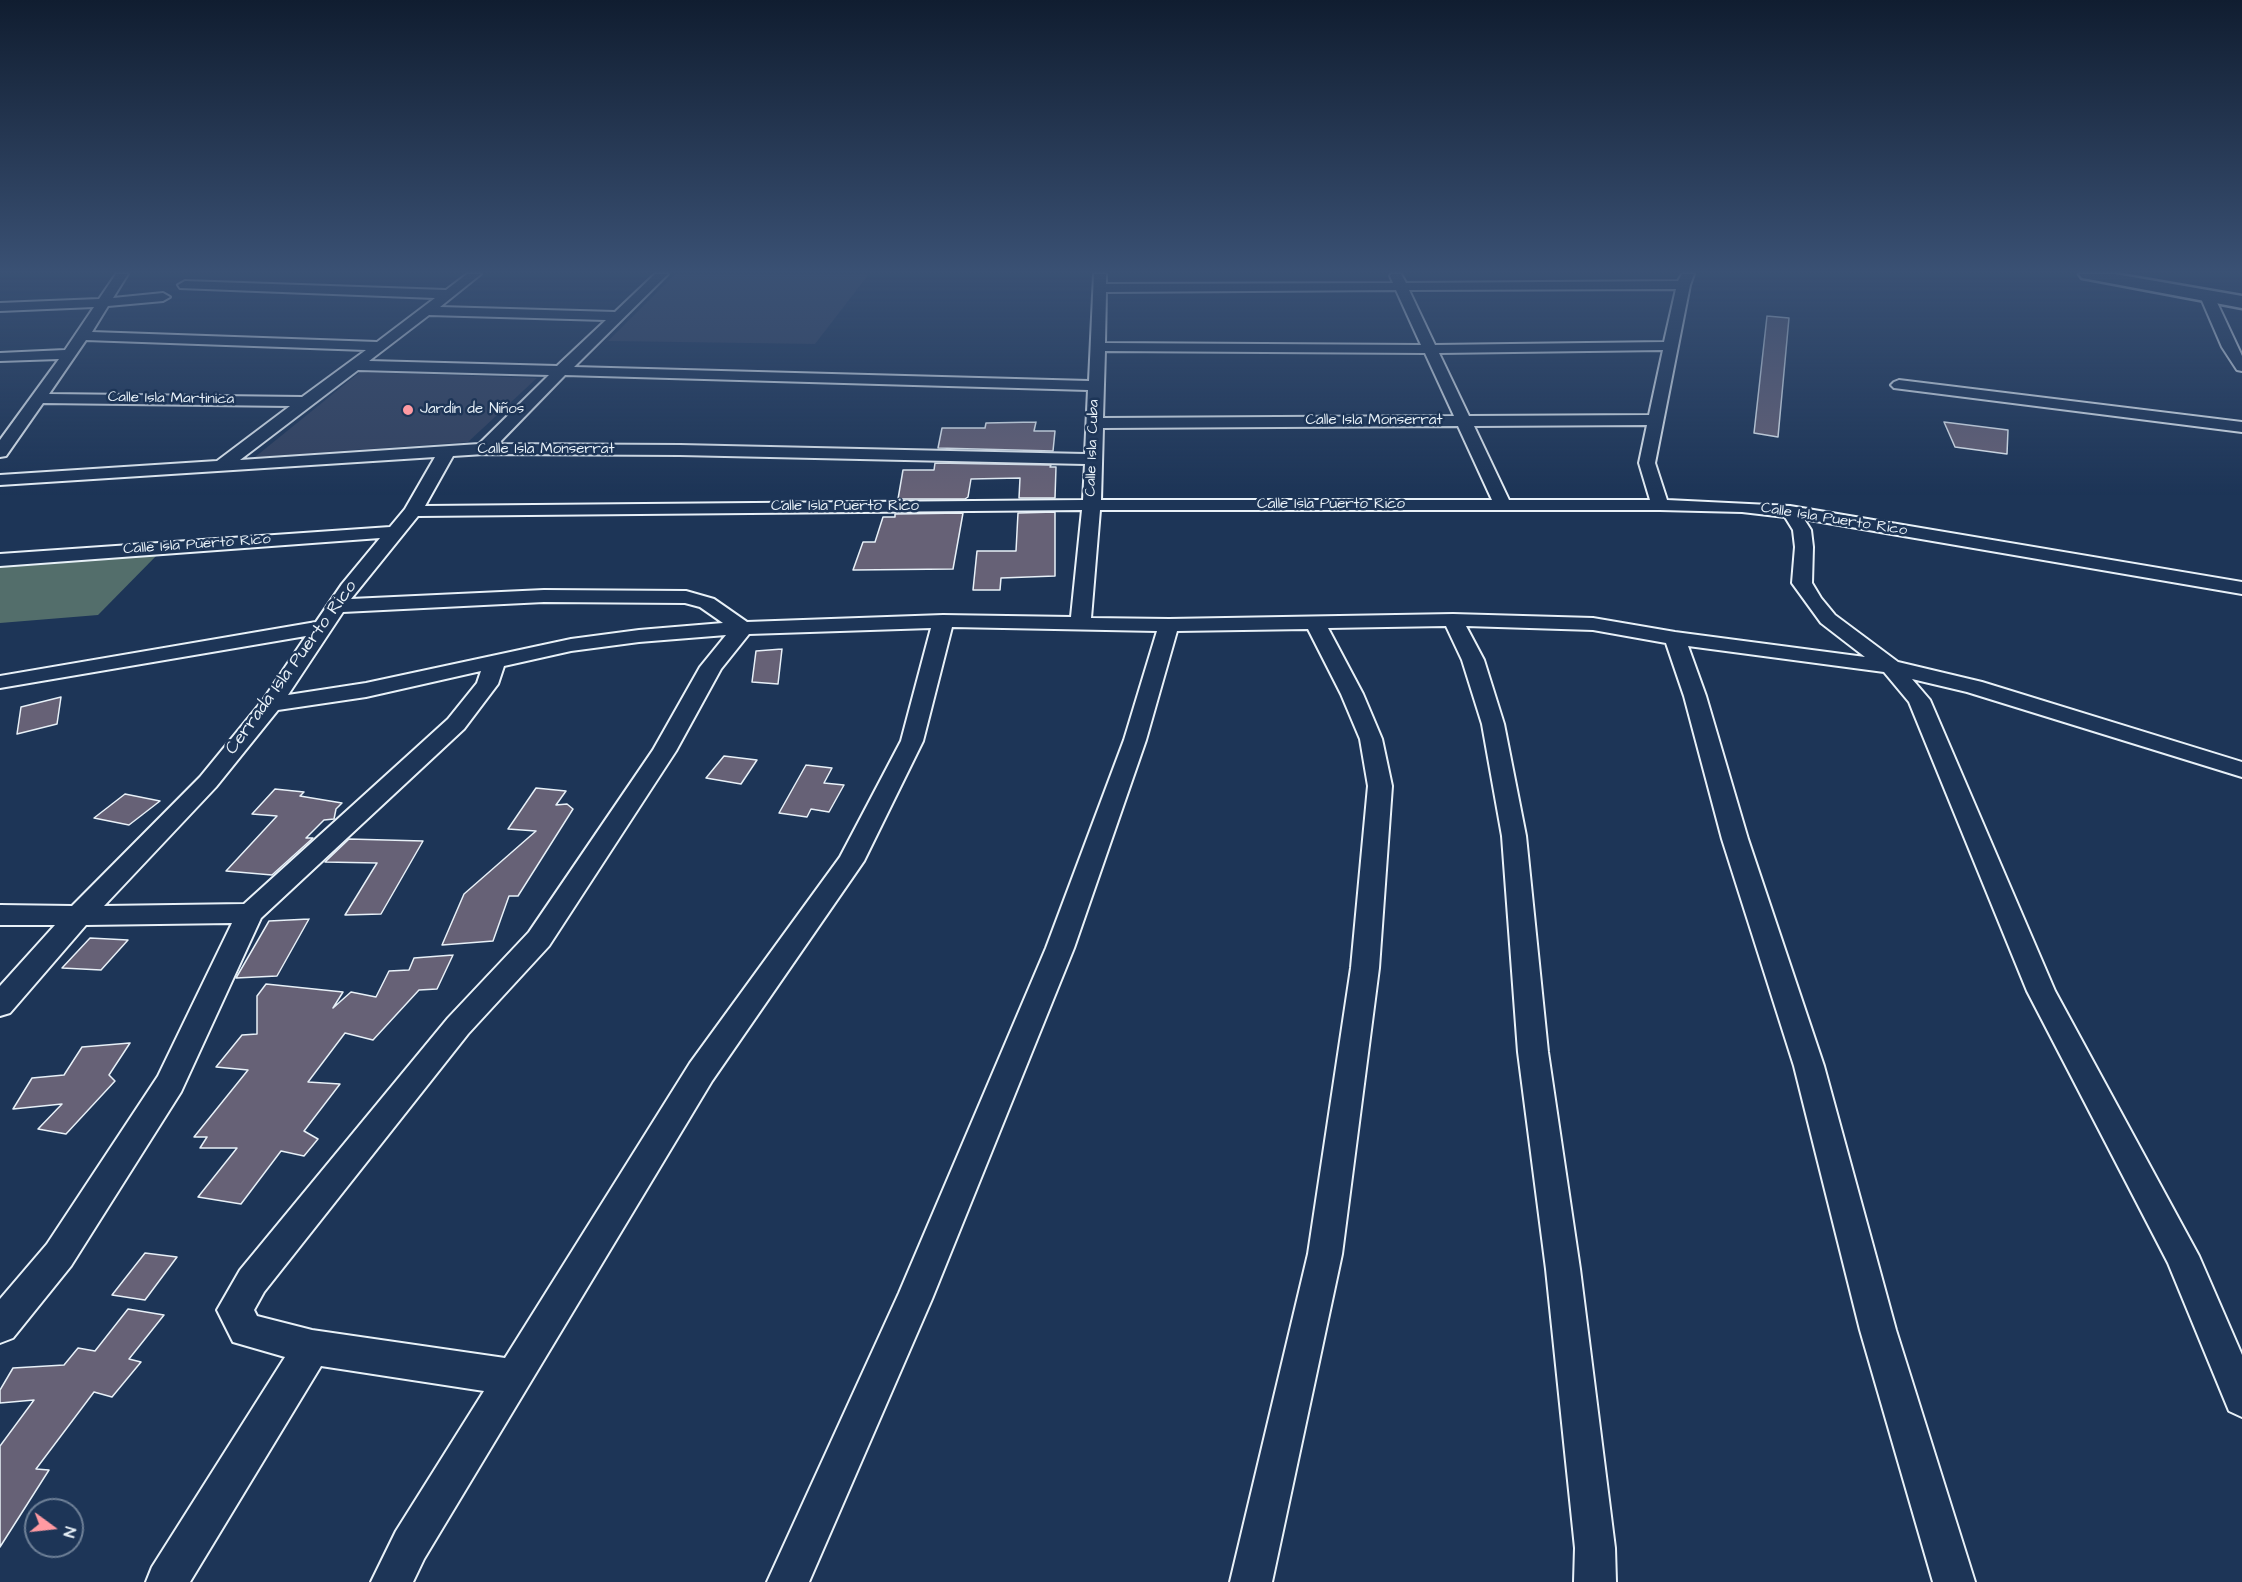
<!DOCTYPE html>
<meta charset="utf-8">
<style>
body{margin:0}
#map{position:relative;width:2242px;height:1582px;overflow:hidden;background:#1d3557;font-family:"Architects Daughter",sans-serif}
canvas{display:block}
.north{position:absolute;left:24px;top:1498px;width:60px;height:60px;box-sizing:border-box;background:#1d3557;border:2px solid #6e8097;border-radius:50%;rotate:105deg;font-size:16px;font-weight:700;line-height:24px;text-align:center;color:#e8f1f8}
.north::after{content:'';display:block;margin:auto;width:21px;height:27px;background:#ff9aa2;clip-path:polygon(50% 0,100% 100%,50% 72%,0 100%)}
</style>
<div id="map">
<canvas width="2242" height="1582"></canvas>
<div class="north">N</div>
</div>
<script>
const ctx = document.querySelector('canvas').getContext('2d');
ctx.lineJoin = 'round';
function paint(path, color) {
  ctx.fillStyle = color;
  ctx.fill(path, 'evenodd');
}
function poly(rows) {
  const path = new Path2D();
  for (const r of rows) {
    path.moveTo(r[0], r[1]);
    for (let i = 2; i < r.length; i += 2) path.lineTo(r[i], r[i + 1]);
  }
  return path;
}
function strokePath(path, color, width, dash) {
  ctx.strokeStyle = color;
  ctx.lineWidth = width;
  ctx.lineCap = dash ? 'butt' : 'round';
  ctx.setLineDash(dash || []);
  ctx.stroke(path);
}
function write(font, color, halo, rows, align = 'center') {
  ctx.font = font + ' "Architects Daughter",sans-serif';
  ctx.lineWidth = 5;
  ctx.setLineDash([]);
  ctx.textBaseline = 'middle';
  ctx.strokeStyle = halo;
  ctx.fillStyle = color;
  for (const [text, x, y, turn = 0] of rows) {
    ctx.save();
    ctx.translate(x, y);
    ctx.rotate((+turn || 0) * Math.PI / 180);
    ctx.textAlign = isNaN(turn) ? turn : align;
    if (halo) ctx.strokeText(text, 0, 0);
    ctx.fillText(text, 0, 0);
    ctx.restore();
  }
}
const built = poly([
 [675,274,869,274,815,344,608,341],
 [360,372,537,378,468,442,255,457]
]);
const green = poly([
 [161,551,98,615,0,623,0,563]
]);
const building = poly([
 [1767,316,1789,318,1778,437,1754,433,1767,316],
 [1036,422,1034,431,1055,431,1053,451,938,448,942,428,985,428,986,423,1036,422],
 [1944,422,2008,430,2007,454,1955,447,1944,422],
 [935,463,1051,465,1050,467,1056,467,1055,498,1019,498,1020,478,971,479,968,497,965,499,898,499,903,470,934,470,935,463],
 [1055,512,1055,576,1001,578,1000,590,973,590,977,551,1016,551,1018,513,1055,512],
 [963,513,953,569,853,570,863,542,875,542,883,517,895,517,895,514,963,513],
 [782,649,778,684,752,682,756,651,782,649],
 [61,697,57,724,17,734,21,707,61,697],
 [724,756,757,760,741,784,706,778,724,756],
 [806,765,832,768,824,783,844,785,829,812,811,809,807,817,779,813,806,765],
 [536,788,566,791,556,805,567,804,573,809,518,896,509,896,493,941,442,945,464,894,536,831,508,829,536,788],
 [275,789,304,792,300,796,342,803,336,809,334,819,324,820,306,838,313,838,272,875,226,871,277,816,252,814,275,789],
 [125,794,160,801,129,825,94,818,125,794],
 [349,839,423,841,381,914,345,915,377,863,325,862,349,839],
 [309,919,277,976,236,978,269,921,309,919],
 [90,938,128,940,101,970,62,968,90,938],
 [453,955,437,989,419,990,373,1040,345,1033,308,1082,340,1084,304,1131,318,1139,304,1156,281,1151,241,1204,198,1197,237,1148,200,1148,207,1137,194,1137,248,1070,216,1067,242,1035,257,1034,257,996,266,984,343,992,333,1008,351,992,376,997,389,971,409,970,414,958,453,955],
 [130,1043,109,1075,115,1081,66,1134,38,1129,62,1104,13,1109,32,1078,64,1075,82,1047,130,1043],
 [145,1253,177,1257,145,1300,112,1295,145,1253],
 [128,1309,164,1315,129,1359,141,1362,112,1397,94,1392,36,1469,49,1470,0,1547,0,1446,34,1400,0,1403,0,1390,13,1368,64,1365,78,1348,95,1351,128,1309]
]);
const street = poly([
 [116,274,128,274,113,298,163,293,170,297,163,301,108,306,92,332,377,342,435,298,180,288,178,285,185,281,446,290,467,274,481,274,440,307,615,312,655,274,668,274,574,367,1089,381,1094,274,1106,274,1106,284,1393,283,1390,276,1391,274,1401,274,1406,283,1678,281,1682,274,1694,274,1690,285,1655,463,1667,500,1790,506,2242,582,2242,594,1804,519,1811,530,1813,547,1812,583,1821,598,1835,615,1898,662,1982,682,2242,762,2242,777,1967,692,1912,679,1930,700,2055,991,2199,1256,2242,1355,2242,1417,2229,1411,2168,1263,2027,991,1909,702,1884,672,1688,646,1706,696,1748,839,1824,1066,1896,1330,1975,1582,1933,1582,1860,1330,1794,1066,1722,839,1684,696,1666,643,1593,630,1466,626,1484,660,1504,724,1526,836,1548,1052,1580,1269,1615,1548,1616,1582,1574,1582,1575,1548,1546,1269,1518,1052,1502,836,1482,724,1462,660,1446,626,1328,628,1363,694,1382,739,1392,786,1379,968,1342,1254,1272,1582,1230,1582,1308,1254,1351,968,1368,786,1360,739,1341,694,1308,629,1177,631,1146,740,1074,948,932,1299,809,1582,767,1582,899,1293,1046,948,1124,740,1157,631,952,627,923,741,864,861,712,1081,424,1559,413,1582,371,1582,396,1531,484,1391,321,1366,190,1582,146,1582,152,1567,285,1357,233,1342,217,1310,240,1270,448,1018,529,932,653,750,700,667,726,635,639,642,571,651,504,666,498,684,464,729,261,918,181,1092,71,1266,13,1338,0,1343,0,1299,47,1244,158,1076,232,923,86,925,10,1013,0,1016,0,986,55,925,0,925,0,905,72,906,200,777,263,700,306,636,0,688,0,676,316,622,342,584,380,538,0,566,0,554,390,527,405,509,435,457,0,485,0,475,217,461,290,406,43,403,6,456,0,457,0,440,59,359,0,361,0,353,65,350,94,307,0,311,0,303,99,299,116,274],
 [1676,289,1664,342,1435,345,1409,290,1676,289],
 [1396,290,1421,345,1105,343,1106,292,1396,290],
 [429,315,606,320,557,366,369,361,429,315],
 [86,340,366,350,302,397,49,394,86,340],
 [1663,350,1649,415,1469,416,1439,353,1663,350],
 [1105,351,1425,353,1454,416,1103,418,1105,351],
 [358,370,549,375,479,444,240,460,358,370],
 [565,375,1088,390,1085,454,680,445,498,444,565,375],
 [1647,425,1639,463,1650,500,1509,500,1474,426,1647,425],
 [1458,426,1492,500,1101,500,1103,428,1458,426],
 [484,454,680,455,1085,464,1083,500,425,506,453,456,484,454],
 [1082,510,1071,617,943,615,747,622,714,599,686,591,544,590,351,599,418,516,1082,510],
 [1100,510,1660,510,1742,512,1785,517,1793,530,1795,547,1792,583,1821,623,1865,657,1675,632,1593,618,1453,614,1169,619,1091,618,1100,510],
 [544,602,685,603,700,607,723,623,639,630,571,639,366,683,288,695,343,612,544,602],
 [931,628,901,741,840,857,690,1063,505,1358,312,1330,257,1316,254,1310,264,1292,468,1034,549,946,676,751,721,669,749,634,931,628],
 [481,671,477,683,448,719,244,904,104,906,216,787,278,710,366,697,481,671],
 [2207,292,2214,296,2242,356,2242,371,2237,370,2222,347,2200,296,2207,292],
 [1899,380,2242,422,2242,432,1894,388,1891,385,1894,382,1899,380]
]);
const secondary = poly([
 [2079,274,2115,274,2242,296,2242,308,2088,279,2082,278,2079,274]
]);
const markers = [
 [408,410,6,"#ff9aa2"]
];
const farStreetnames = [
 ["Calle Isla Martinica",171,399,1],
 ["Calle Isla Monserrat",1374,421],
 ["Calle Isla Cuba",1093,448,-88],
 ["Calle Isla Monserrat",546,450],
 ["Calle Isla Puerto Rico",1331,505],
 ["Calle Isla Puerto Rico",845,507],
 ["Calle Isla Puerto Rico",1834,520,9],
 ["Calle Isla Puerto Rico",197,545,-4]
];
const farPoinames = [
 ["Jardín de Niños",420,410]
];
const streetNames = [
 ["Cerrada Isla Puerto Rico",292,668,-54]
];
paint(built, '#334260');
paint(green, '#536e6b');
paint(building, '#666176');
strokePath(building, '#e8f1f8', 1.5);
strokePath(street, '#e8f1f8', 4);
strokePath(secondary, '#e8f1f8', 5);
paint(street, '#1d3557');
paint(secondary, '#1d3557');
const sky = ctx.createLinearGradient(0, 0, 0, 495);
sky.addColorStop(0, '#101d30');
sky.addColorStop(0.55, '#3a5174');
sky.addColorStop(1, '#3a517400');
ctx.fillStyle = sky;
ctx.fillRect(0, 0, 2242, 495);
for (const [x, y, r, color] of markers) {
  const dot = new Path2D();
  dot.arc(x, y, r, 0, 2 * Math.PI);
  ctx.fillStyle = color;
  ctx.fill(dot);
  strokePath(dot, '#1d3557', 2);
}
write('15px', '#e8f1f8', '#1d3557', farStreetnames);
write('15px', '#e8f1f8', '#1d3557', farPoinames, 'left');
write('18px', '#e8f1f8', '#1d3557', streetNames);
</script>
